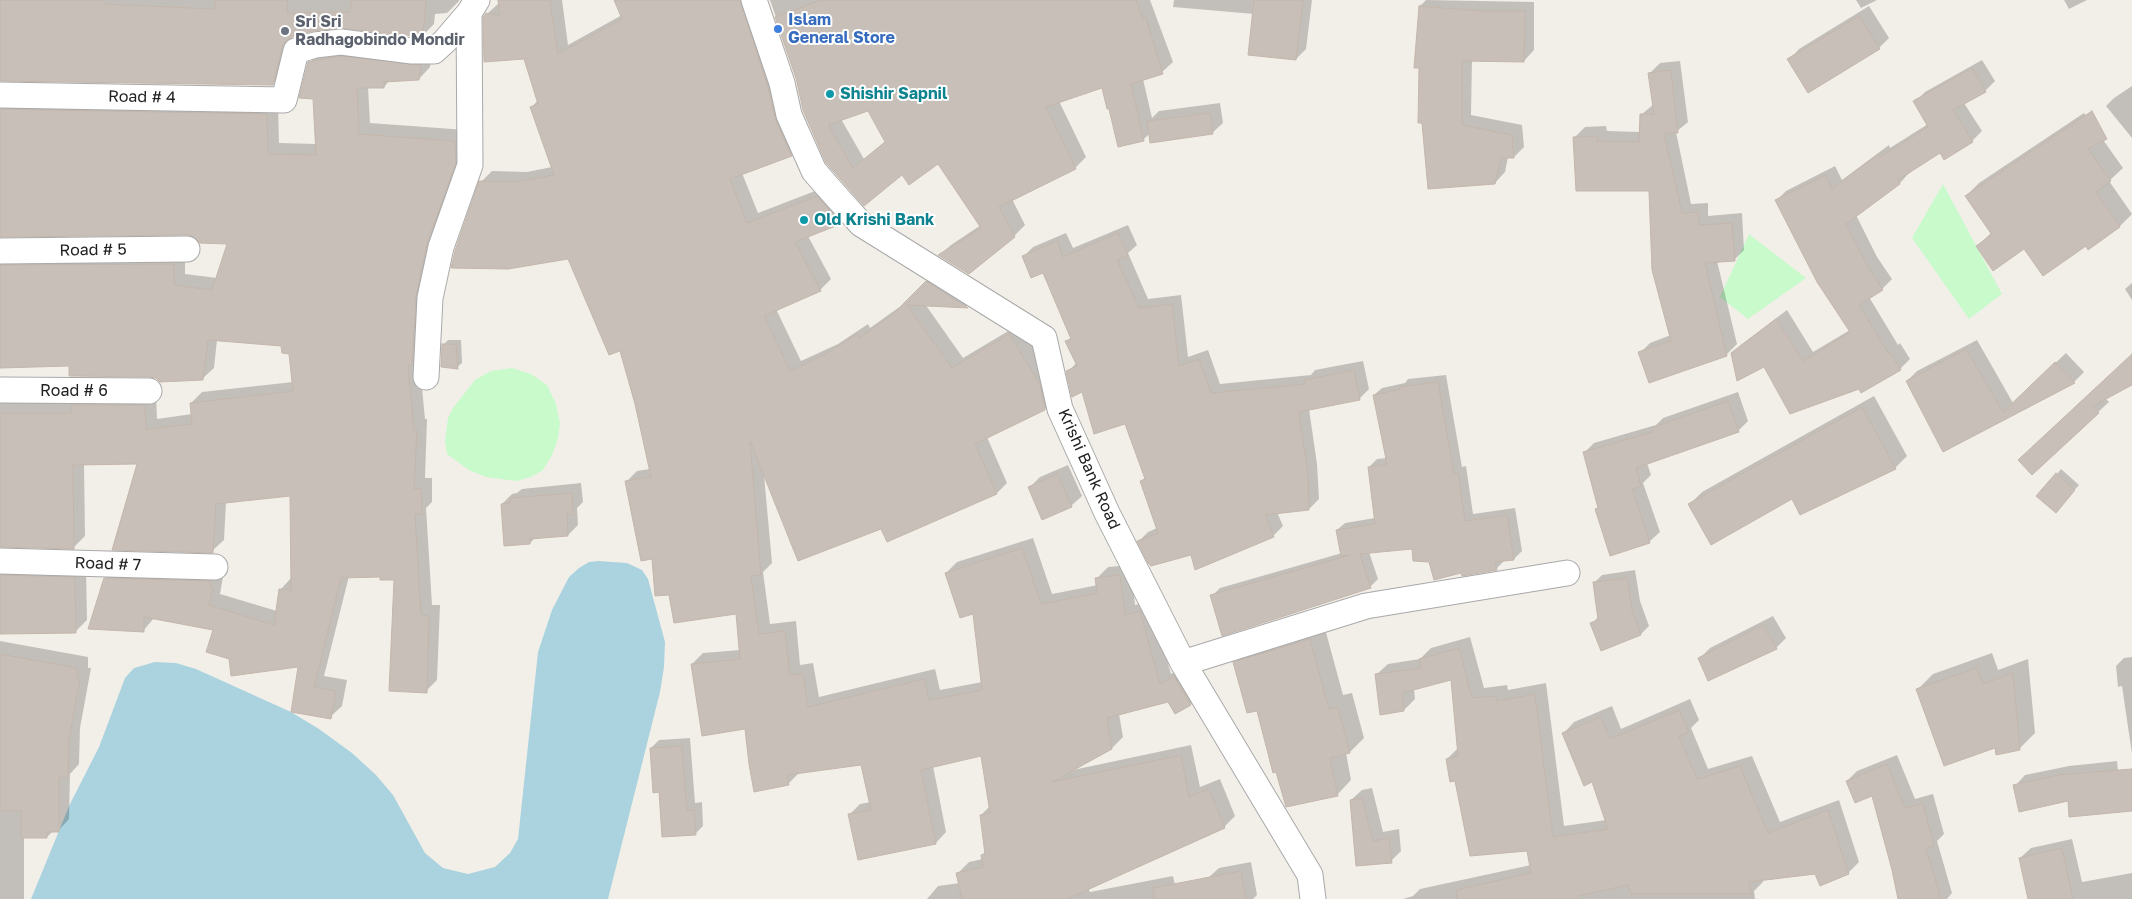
<!DOCTYPE html>
<style>
body{margin:0}
canvas{display:block;background:#f2efe9}
</style>
<canvas width="2132" height="899"></canvas>
<script>
const ctx = document.querySelector('canvas').getContext('2d');
ctx.lineJoin = 'round';
function paint(path, color) {
  ctx.fillStyle = color;
  ctx.fill(path, 'evenodd');
}
function poly(rows) {
  const path = new Path2D();
  for (const r of rows) {
    path.moveTo(r[0], r[1]);
    for (let i = 2; i < r.length; i += 2) path.lineTo(r[i], r[i + 1]);
  }
  return path;
}
function strokePath(path, color, width, dash) {
  ctx.strokeStyle = color;
  ctx.lineWidth = width;
  ctx.lineCap = dash ? 'butt' : 'round';
  ctx.setLineDash(dash || []);
  ctx.stroke(path);
}
function write(font, color, halo, rows, align = 'center') {
  ctx.font = font + ' "Golos Text",sans-serif';
  ctx.lineWidth = 4;
  ctx.setLineDash([]);
  ctx.textBaseline = 'middle';
  ctx.strokeStyle = halo;
  ctx.fillStyle = color;
  for (const [text, x, y, turn = 0] of rows) {
    ctx.save();
    ctx.translate(x, y);
    ctx.rotate((+turn || 0) * Math.PI / 180);
    ctx.textAlign = isNaN(turn) ? turn : align;
    if (halo) ctx.strokeText(text, 0, 0);
    ctx.fillText(text, 0, 0);
    ctx.restore();
  }
}
const park = poly([
 [1943,184,2002,294,1969,319,1912,238],
 [1749,234,1806,278,1748,319,1720,297],
 [512,368,531,374,547,385,556,404,560,423,558,439,552,455,543,470,531,477,516,481,486,477,469,470,447,454,445,441,448,418,453,408,475,380,491,371]
]);
const water = poly([
 [598,561,627,563,642,570,648,579,665,642,664,667,660,692,608,899,31,899,70,804,99,747,125,678,134,668,155,662,176,663,196,669,291,712,319,729,352,753,376,775,393,795,425,853,443,868,468,874,495,867,510,853,518,839,538,652,552,610,569,577,579,568,589,562]
]);
const shadow = poly([
 [0,0,459,0,459,1,447,13,435,14,434,24,423,35,340,26,313,30,293,36,284,73,272,84],
 [499,0,562,0,568,45,622,15,615,0,753,0,802,144,791,155,742,173,758,213,828,186,851,212,841,223,808,236,831,279,820,290,776,309,801,361,838,344,868,324,870,328,905,303,937,271,978,296,967,306,925,304,963,358,1020,324,1050,373,1056,398,1045,409,987,437,1007,483,997,493,882,527,764,475,772,563,763,572,770,624,796,621,800,665,813,663,819,697,935,669,940,690,982,682,974,612,946,573,957,562,1033,538,1052,594,1098,585,1097,578,1108,567,1131,565,1135,605,1151,601,1171,674,1185,667,1202,693,1191,704,1176,712,1169,701,1119,714,1123,737,1112,748,1073,770,1191,745,1200,787,1220,779,1235,816,1224,827,1088,888,1090,892,1173,876,1178,899,927,899,938,886,960,883,958,873,969,862,983,859,982,855,986,851,981,815,990,806,982,754,933,766,946,832,936,843,849,815,860,804,871,802,862,763,799,773,788,784,746,728,692,664,703,653,740,650,737,613,670,593,653,557,627,481,637,471,650,469,636,403,621,349,568,258,481,182,492,171,527,172,552,167,531,108,538,100,525,58,487,14,499,3],
 [770,0,1150,0,1173,62,1162,72,1143,79,1152,118,1159,111,1220,103,1223,123,1212,133,1150,133,1143,140,1103,86,1059,101,1086,157,1075,168,1012,199,1025,225,1014,236,940,255,951,245,981,225,938,162,903,173,864,204,797,78],
 [869,110,886,141,864,159,841,119],
 [1174,0,1312,0,1306,49,1296,59,1254,14,1173,7],
 [1426,0,1534,2,1534,50,1524,61,1472,60,1471,115,1522,125,1524,147,1514,157,1508,157,1505,172,1495,183,1429,188,1420,6],
 [1856,0,1877,0,1861,8],
 [2064,0,2087,0,2069,9],
 [1869,6,1889,38,1879,48,1789,60,1799,49],
 [321,51,431,54,430,67,419,79,390,80,384,87,368,87,370,123,466,130,419,356,425,419,427,419,425,478,432,478,432,502,426,508,432,605,440,605,437,680,426,691,395,579,381,576,349,576,324,676,347,680,342,706,330,717,300,666,230,658,214,629,154,618,143,631,105,579,116,567,223,577,220,594,277,611,281,589,292,577,292,495,226,502,224,540,212,551,139,463,84,463,85,536,74,547,0,545,0,402,156,394,157,419,192,414,191,403,202,392,293,382,290,353,282,345,217,340,214,368,202,379,156,377,70,365,0,285,0,264,10,254,185,253,185,274,217,278,229,243,187,233,0,236,0,92,278,103,279,143,317,144,314,98,309,63],
 [1982,60,1995,81,1985,91,1964,103,1982,131,1972,141,1940,152,1908,172,1909,173,1900,183,1856,215,1877,257,1892,279,1882,289,1869,297,1898,345,1900,343,1910,359,1900,369,1860,388,1765,366,1732,354,1742,344,1787,310,1813,352,1850,330,1777,200,1786,191,1835,166,1842,180,1889,145,1890,148,1928,124,1915,102,1925,92],
 [1680,61,1688,122,1676,132,1691,204,1708,203,1708,216,1742,213,1744,250,1734,260,1717,261,1737,344,1727,354,1650,382,1640,353,1650,343,1671,335,1651,190,1575,137,1585,127,1606,126,1607,131,1641,132,1642,114,1654,104,1650,73,1660,63],
 [2132,86,2132,138,2106,106,2114,98],
 [2084,113,2123,168,2109,181,2132,214,2120,226,2088,248,2086,245,2024,247,1977,246,1992,232,1966,196,1979,183],
 [1128,225,1137,245,1128,253,1148,299,1181,295,1188,357,1208,350,1220,384,1311,375,1315,370,1363,361,1369,389,1359,399,1309,409,1317,464,1319,499,1309,509,1277,512,1283,526,1273,536,1192,554,1139,541,1148,532,1157,528,1142,481,1145,477,1126,422,1082,391,1068,372,1077,362,1067,342,1071,337,1043,272,1023,257,1033,247,1066,233,1073,248],
 [2132,283,2132,300,2125,289],
 [448,340,461,340,462,363,457,367,443,345],
 [1977,340,2013,403,2066,353,2084,372,2074,382,1944,450,1907,381,1917,371],
 [2132,355,2132,384,2105,398,2109,402,2032,473],
 [1446,375,1462,467,1466,466,1473,514,1515,508,1522,551,1514,559,1504,561,1496,569,1462,572,1430,561,1414,548,1369,552,1378,579,1370,587,1212,596,1220,588,1342,553,1337,530,1345,523,1375,518,1369,467,1377,459,1387,458,1374,395,1382,388,1405,383,1408,379],
 [1738,392,1748,421,1738,431,1647,463,1651,475,1643,483,1660,532,1649,542,1596,509,1599,506,1584,453,1594,443,1656,425,1663,418],
 [1874,396,1907,456,1895,468,1801,513,1793,498,1690,504,1702,492],
 [1068,465,1082,496,1071,506,1030,487,1040,477],
 [2061,469,2079,485,2060,506,2057,474],
 [581,483,583,502,577,508,578,525,568,535,536,537,530,543,502,504,512,494,517,493,522,489],
 [0,558,86,567,87,620,76,631,0,633],
 [1635,570,1640,601,1649,626,1641,634,1602,650,1592,624,1599,616,1594,583,1602,575],
 [1773,616,1786,638,1776,648,1700,658,1710,648],
 [1324,625,1343,695,1352,693,1364,738,1350,752,1346,753,1351,780,1337,795,1258,709,1235,663,1249,648],
 [1470,637,1484,688,1507,685,1508,690,1546,683,1564,826,1606,820,1592,781,1563,734,1574,722,1612,706,1621,729,1690,699,1699,720,1691,728,1708,769,1752,756,1780,822,1839,800,1859,862,1848,873,1815,873,1762,880,1763,882,1754,891,1755,899,1403,899,1413,896,1420,889,1531,865,1529,850,1456,780,1447,759,1459,747,1452,679,1414,689,1415,699,1404,710,1376,675,1388,664,1420,659,1431,648],
 [0,641,88,657,88,668,91,668,80,728,79,764,70,774,69,819,58,831,53,831,47,837,24,837,24,899,0,899],
 [1992,653,1998,670,2028,659,2035,733,2020,748,1996,746,1917,690,1933,674],
 [2132,657,2132,754,2122,686,2118,687,2116,666,2124,658],
 [690,738,695,803,702,802,703,826,695,834,660,791,651,748,659,740],
 [1897,755,1915,799,1933,794,1944,834,1937,841,1952,893,1947,899,1899,899,1894,870,1873,794,1847,781,1857,771],
 [2117,761,2121,801,2069,799,2015,786,2025,775,2069,766],
 [1372,788,1383,832,1399,829,1401,851,1391,861,1357,864,1351,800,1362,790],
 [2072,839,2082,882,2132,873,2132,899,2029,899,2020,858,2031,848],
 [1251,862,1257,895,1253,899,1212,899,1208,878,1219,868]
]);
const building = poly([
 [0,0,104,0,104,4,215,9,215,0,287,0,287,13,350,12,351,0,426,0,423,37,340,28,313,31,291,37,285,42,282,48,273,85,0,81,0,0],
 [498,0,550,0,558,54,622,19,614,0,740,0,768,87,776,121,792,156,730,179,747,223,817,196,841,224,795,242,821,291,764,316,790,371,826,354,857,334,859,338,893,314,926,281,968,308,907,305,952,368,1009,334,1040,384,1045,410,975,444,997,494,887,542,881,529,798,561,750,441,761,575,751,576,759,634,785,631,790,675,803,674,808,707,924,679,929,700,982,690,973,614,960,618,945,573,1022,548,1041,604,1097,593,1095,578,1120,575,1125,615,1140,611,1160,684,1174,676,1191,705,1175,714,1168,702,1107,718,1112,749,1052,782,1181,755,1189,797,1209,789,1225,828,1067,899,962,899,956,873,983,867,981,855,985,854,980,815,990,813,981,756,921,770,936,844,858,860,848,814,871,810,861,765,787,775,789,785,754,792,749,764,745,729,702,736,691,664,740,659,736,614,674,623,669,595,655,596,652,559,641,561,625,481,651,477,635,404,620,351,609,355,568,259,508,269,451,268,455,251,479,181,515,182,554,175,530,107,538,104,524,59,484,62,483,17,486,13,500,16,498,0],
 [821,0,1136,0,1143,19,1146,18,1163,74,1131,84,1144,141,1118,147,1109,109,1107,109,1102,88,1046,107,1076,169,999,207,1015,237,969,274,938,255,981,228,938,164,909,185,902,175,864,206,826,163,803,110,796,78,775,17,821,0],
 [868,111,885,142,853,168,828,125,868,111],
 [1254,0,1303,0,1296,60,1248,55,1254,0],
 [1419,6,1483,11,1525,11,1524,62,1462,61,1462,125,1512,135,1514,158,1501,158,1495,184,1428,189,1422,123,1418,123,1419,68,1414,68,1419,6],
 [1859,16,1880,49,1808,93,1787,59,1859,16],
 [341,56,421,65,419,80,384,82,384,88,357,88,359,134,455,141,456,163,427,244,416,297,412,365,408,365,414,430,417,430,414,489,421,488,422,514,415,514,421,615,429,616,427,693,389,691,394,580,380,580,380,577,341,578,314,687,336,691,331,719,291,712,298,667,231,676,229,659,206,652,213,630,144,617,144,632,88,629,104,578,211,581,210,588,213,588,209,605,274,625,279,589,291,590,290,496,216,504,213,553,112,550,137,464,73,465,74,549,0,547,0,413,72,413,71,405,145,405,146,429,192,424,190,403,293,391,289,354,282,353,281,346,208,340,203,380,160,382,156,378,149,377,69,376,69,366,0,368,0,265,174,264,174,285,212,290,227,244,200,243,194,237,187,235,0,237,0,109,267,114,268,154,316,155,313,99,299,98,308,62,341,56],
 [1972,68,1986,92,1953,110,1973,142,1944,160,1940,153,1898,180,1900,184,1846,224,1868,267,1883,290,1859,305,1888,353,1890,352,1901,370,1861,393,1859,389,1790,414,1764,367,1737,381,1731,353,1776,319,1803,361,1850,332,1817,282,1775,200,1825,175,1832,189,1878,154,1880,157,1928,127,1913,101,1972,68],
 [1671,70,1678,133,1664,133,1682,213,1698,212,1699,225,1732,223,1735,261,1705,263,1727,356,1649,383,1638,352,1671,341,1652,270,1649,191,1576,191,1573,137,1597,136,1597,141,1639,142,1640,114,1654,114,1648,73,1671,70],
 [2092,111,2107,139,2088,149,2111,181,2096,192,2120,227,2088,250,2086,246,2043,276,2024,249,1993,271,1976,246,1992,235,1965,196,2092,111],
 [1210,113,1213,134,1150,143,1147,121,1210,113],
 [1118,233,1128,255,1117,260,1139,308,1172,304,1179,366,1199,359,1211,393,1305,384,1304,380,1354,370,1360,400,1299,412,1308,474,1309,510,1265,515,1274,537,1195,570,1191,555,1151,566,1148,563,1137,541,1158,533,1140,481,1145,479,1125,424,1094,434,1082,392,1072,397,1066,371,1077,366,1065,341,1071,339,1043,273,1031,278,1022,256,1057,241,1063,257,1118,233],
 [442,344,456,344,458,369,441,367,442,344],
 [1966,349,2003,412,2055,362,2075,383,1943,452,1906,381,1966,349],
 [2132,354,2132,385,2093,406,2099,413,2032,475,2018,460,2132,354],
 [1438,382,1454,474,1458,473,1465,521,1507,515,1514,560,1495,562,1497,570,1462,576,1461,573,1434,580,1429,562,1413,561,1412,549,1360,554,1371,588,1222,636,1210,595,1350,555,1341,556,1336,530,1375,524,1368,467,1387,464,1373,395,1400,389,1399,387,1438,382],
 [1728,401,1739,432,1636,468,1641,487,1632,489,1650,543,1610,556,1595,509,1598,508,1583,452,1653,432,1651,428,1728,401],
 [1862,407,1896,469,1800,515,1792,499,1711,545,1688,504,1862,407],
 [2056,473,2075,490,2056,513,2036,496,2056,473],
 [1057,474,1072,507,1042,520,1028,487,1057,474],
 [572,493,573,514,567,514,568,536,530,539,530,544,504,546,501,504,510,503,510,498,572,493],
 [0,575,75,577,76,633,0,634,0,575],
 [1627,578,1632,610,1641,635,1601,651,1590,623,1598,620,1593,582,1627,578],
 [1763,625,1777,649,1708,681,1698,658,1763,625],
 [1310,639,1329,709,1338,707,1350,753,1330,758,1338,796,1286,807,1276,772,1273,773,1257,711,1247,713,1233,662,1310,639],
 [1459,648,1472,698,1496,696,1497,701,1535,694,1553,837,1608,829,1592,782,1584,786,1562,733,1601,717,1610,739,1679,710,1689,732,1679,736,1697,779,1740,766,1768,833,1828,810,1849,874,1820,886,1815,874,1749,882,1752,894,1631,894,1628,885,1578,896,1578,899,1457,899,1456,890,1531,873,1527,851,1470,856,1455,781,1450,782,1446,759,1458,756,1451,680,1402,693,1404,711,1380,715,1375,674,1421,668,1419,659,1459,648],
 [0,654,77,668,77,679,80,679,69,741,68,777,59,777,59,832,47,832,47,838,21,838,21,811,0,811,0,654],
 [1977,668,1983,684,2013,673,2020,750,1996,755,1995,748,1944,766,1916,689,1977,668],
 [682,746,687,810,694,810,696,835,662,837,659,792,653,793,650,748,682,746],
 [1887,764,1905,808,1923,803,1934,846,1926,848,1941,899,1898,899,1892,870,1872,796,1855,803,1846,781,1887,764],
 [2132,769,2132,811,2069,817,2068,801,2019,812,2013,785,2058,775,2132,769],
 [1362,798,1373,841,1389,838,1392,863,1356,866,1350,800,1362,798],
 [2062,848,2073,899,2028,899,2019,858,2062,848],
 [1241,871,1246,899,1154,899,1153,888,1241,871]
]);
const street = poly([
 [754,0,782,83,789,115,814,171,827,186,861,224,1044,338,1060,409,1107,513,1183,663,1310,875,1313,899],
 [0,95,284,100,296,51,315,45,341,42,412,51,434,51,445,41,469,13,477,0],
 [0,251,187,249],
 [426,377,430,298,441,247,470,165,469,13],
 [0,390,149,391],
 [0,561,215,567],
 [1183,663,1366,606,1567,573]
]);
const markers = [
 [778,29,5,"#3f7fe0"],
 [285,31,5,"#6b7280"],
 [830,94,5,"#0f9aa8"],
 [804,220,5,"#0f9aa8"]
];
const shopNames = [
 ["Islam",788,20],
 ["General Store",788,38]
];
const worshipNames = [
 ["Sri Sri",295,22],
 ["Radhagobindo Mondir",295,40]
];
const cultureNames = [
 ["Shishir Sapnil",840,94],
 ["Old Krishi Bank",814,220]
];
const streetNames = [
 ["Road # 4",142,97,1],
 ["Road # 5",93,250,-1],
 ["Road # 6",74,391],
 ["Krishi Bank Road",1089,469,66],
 ["Road # 7",108,564,2]
];
paint(park, '#c8facc');
paint(water, '#aad3df');
paint(shadow, '#0003');
paint(building, '#c7bfb8');
strokePath(building, '#c4b6ab', 1);
strokePath(street, '#a9a9a9', 27);
strokePath(street, '#fff', 25);
for (const [x, y, r, color] of markers) {
  const dot = new Path2D();
  dot.arc(x, y, r, 0, 2 * Math.PI);
  ctx.fillStyle = color;
  ctx.fill(dot);
  strokePath(dot, '#fff', 2);
}
write('bold 16px', '#366cbe', '#fff', shopNames, 'left');
write('bold 16px', '#5b616d', '#fff', worshipNames, 'left');
write('bold 16px', '#0d838f', '#fff', cultureNames, 'left');
write('16px', '#222', '#fff', streetNames);
</script>
